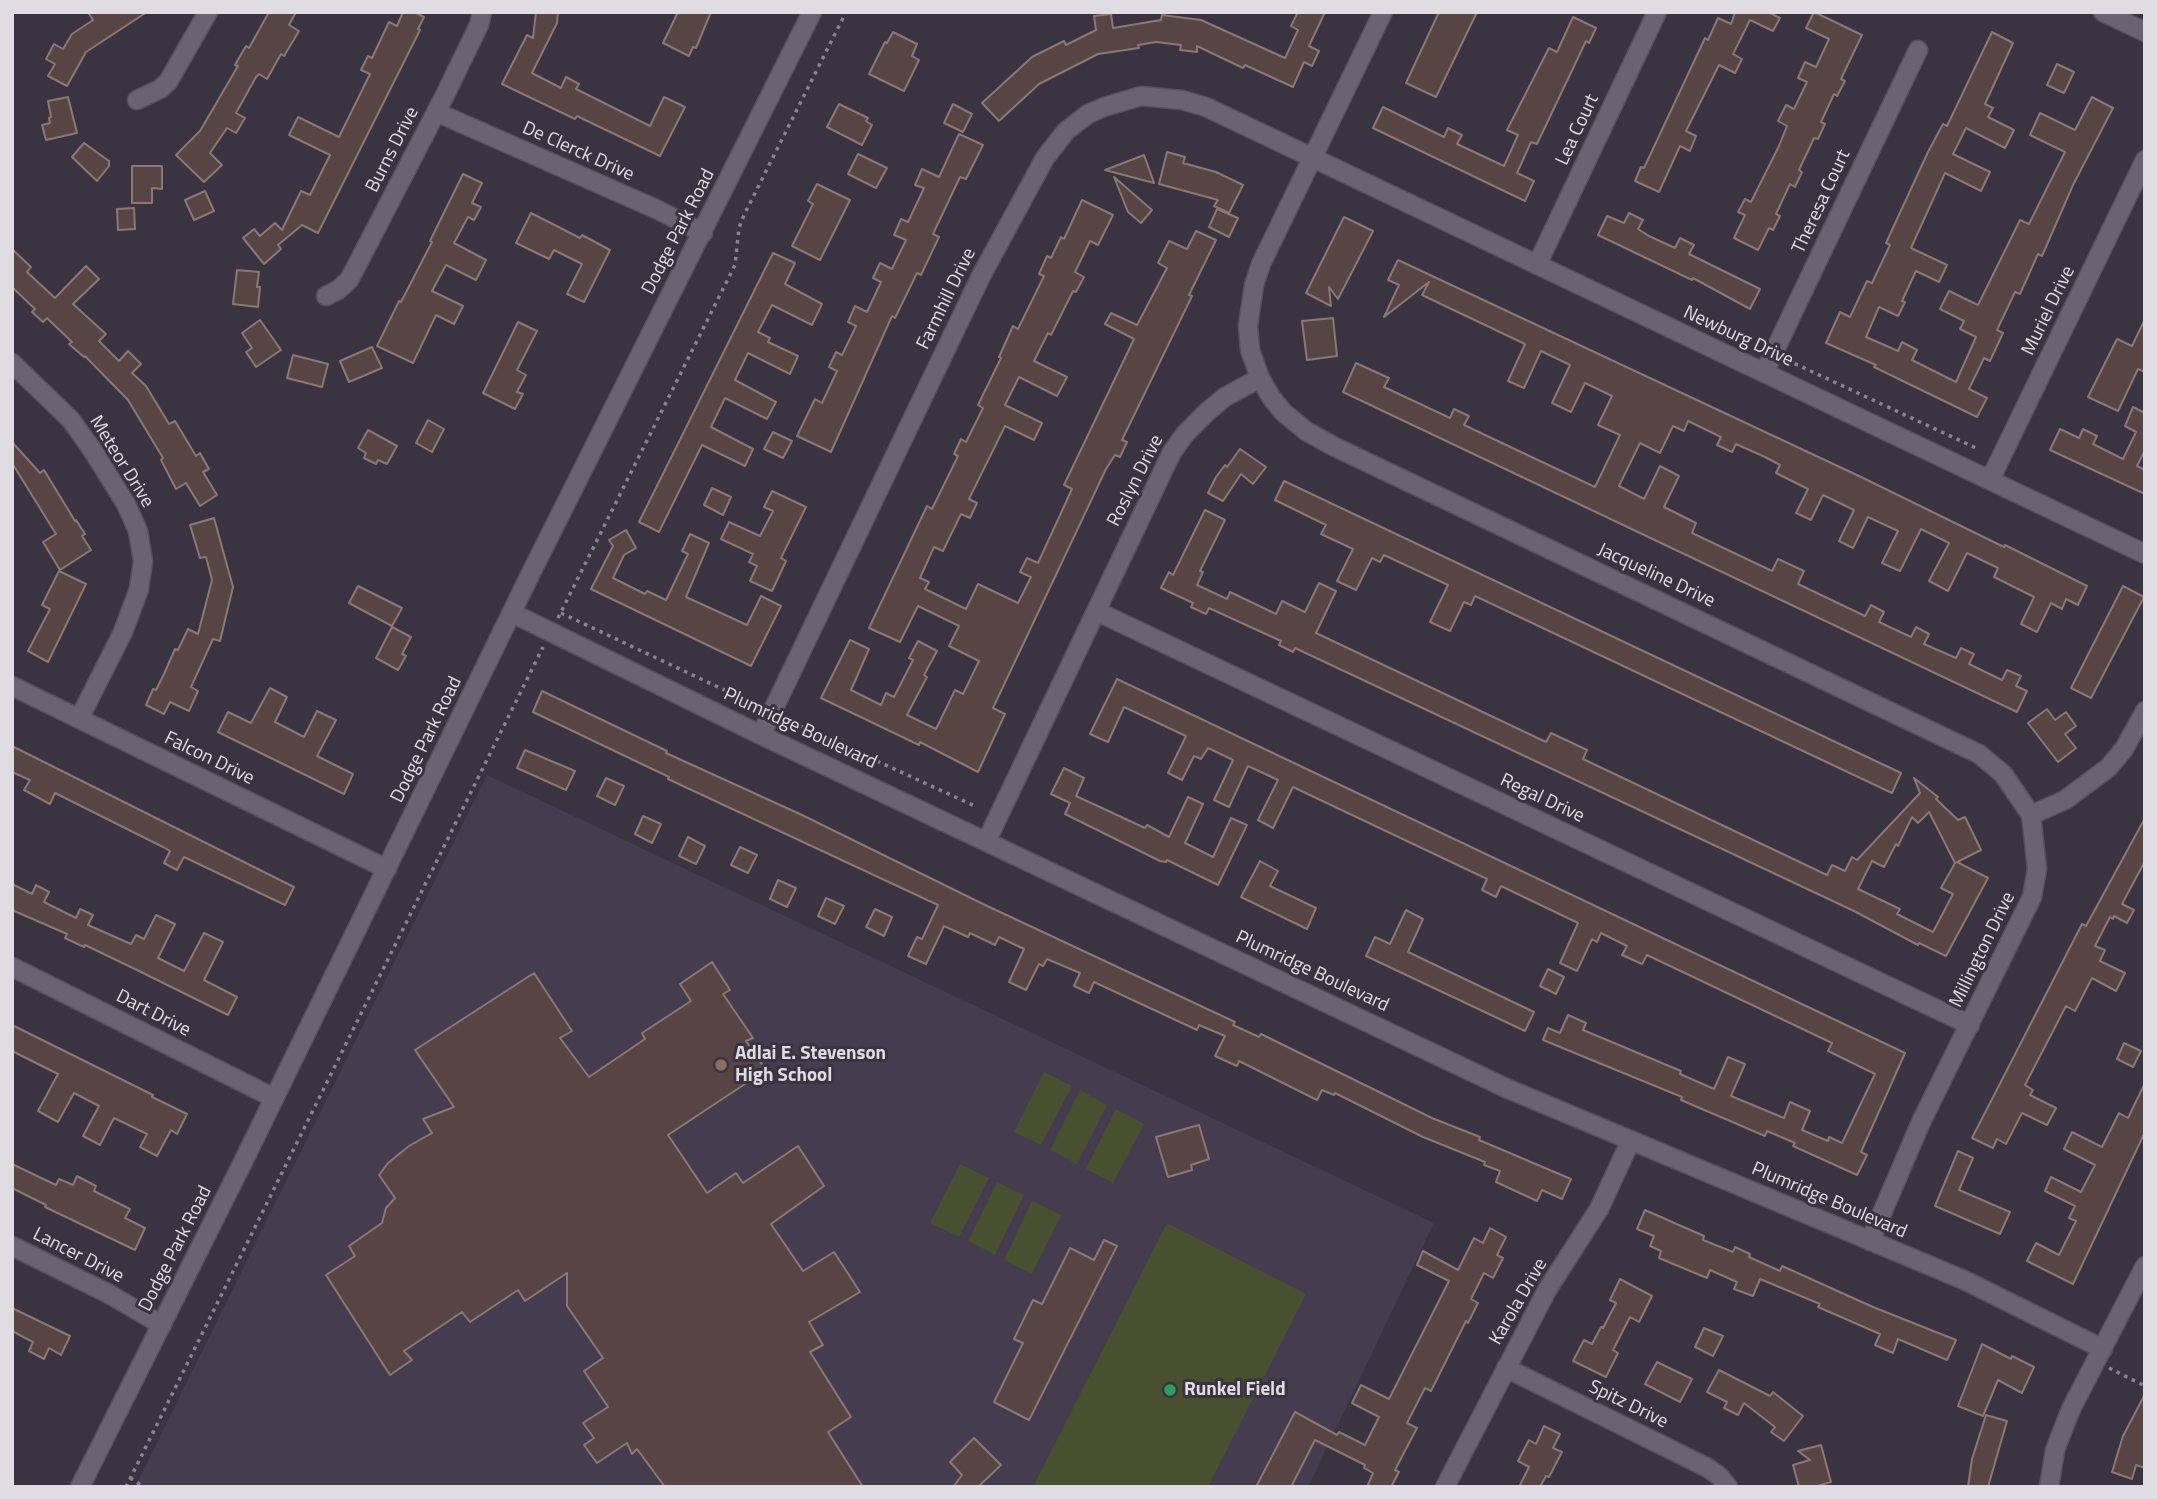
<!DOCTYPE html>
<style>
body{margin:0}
#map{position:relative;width:2157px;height:1499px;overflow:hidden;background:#3a3341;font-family:"Titillium Web",sans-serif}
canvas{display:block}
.frame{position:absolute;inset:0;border:14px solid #e0dce4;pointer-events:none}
</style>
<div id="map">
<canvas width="2157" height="1499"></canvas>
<div class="frame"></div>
</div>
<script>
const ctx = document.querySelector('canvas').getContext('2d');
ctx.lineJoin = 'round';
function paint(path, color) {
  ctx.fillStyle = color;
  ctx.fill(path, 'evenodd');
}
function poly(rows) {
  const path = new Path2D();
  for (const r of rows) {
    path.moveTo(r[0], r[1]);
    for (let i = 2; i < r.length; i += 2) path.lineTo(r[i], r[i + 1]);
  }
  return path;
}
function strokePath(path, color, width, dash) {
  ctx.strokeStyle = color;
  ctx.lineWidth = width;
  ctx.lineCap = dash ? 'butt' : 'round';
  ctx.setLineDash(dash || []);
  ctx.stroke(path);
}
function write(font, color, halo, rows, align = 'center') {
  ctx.font = font + ' "Titillium Web",sans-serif';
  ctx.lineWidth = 6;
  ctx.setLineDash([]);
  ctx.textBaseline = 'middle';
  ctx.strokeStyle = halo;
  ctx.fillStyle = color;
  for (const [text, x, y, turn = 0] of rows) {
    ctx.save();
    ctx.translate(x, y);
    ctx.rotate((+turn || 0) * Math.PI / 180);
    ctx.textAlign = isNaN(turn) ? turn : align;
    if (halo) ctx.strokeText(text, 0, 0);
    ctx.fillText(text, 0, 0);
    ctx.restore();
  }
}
const built = poly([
 [487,775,1434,1223,1308,1487,135,1487]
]);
const green = poly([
 [1044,1072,1072,1086,1041,1145,1014,1132],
 [1080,1090,1107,1105,1077,1164,1050,1150],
 [1116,1109,1144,1124,1113,1183,1086,1169],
 [960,1164,989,1178,959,1237,930,1223],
 [997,1182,1024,1195,995,1255,968,1241],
 [1032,1201,1061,1215,1032,1274,1004,1260],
 [1167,1223,1306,1294,1208,1487,1033,1487]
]);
const building = poly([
 [88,12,147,12,86,52,67,86,48,76,55,64,46,59,54,44,63,49,72,34,93,20,88,12],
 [269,12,296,12,289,25,299,31,284,56,281,54,267,79,259,74,256,77,236,113,245,118,236,133,227,128,210,153,222,165,204,182,176,155,200,131,238,66,235,65,246,46,249,48,269,12],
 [403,12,414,12,424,17,418,29,420,30,318,233,302,225,278,245,281,249,264,264,243,238,254,229,260,236,275,223,282,230,301,191,310,195,330,155,289,135,298,117,339,137,370,74,361,70,368,56,372,58,389,22,397,26,403,12],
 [536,12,558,12,557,23,532,73,561,88,566,77,579,84,576,89,650,126,664,97,685,107,660,156,577,116,575,119,502,84,527,35,533,38,536,12],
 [678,12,711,12,696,48,693,47,689,56,663,43,678,12],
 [1298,12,1325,12,1309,46,1319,51,1312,66,1304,62,1293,87,1245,65,1243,68,1197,46,1197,52,1180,50,1181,45,1156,42,1138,45,1139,48,1098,54,1039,84,999,121,982,103,1032,57,1064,41,1066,45,1096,30,1094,16,1111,14,1113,28,1161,20,1162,15,1201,20,1285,58,1298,30,1291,26,1298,12],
 [1439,12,1477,12,1436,97,1406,83,1439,12],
 [1735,12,1768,12,1780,18,1773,31,1750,20,1733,54,1742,59,1735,73,1719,65,1686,131,1696,136,1690,151,1680,146,1659,192,1635,181,1641,167,1644,168,1705,38,1708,40,1718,18,1731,24,1735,12],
 [1814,12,1862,35,1841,79,1845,81,1837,96,1834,94,1821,122,1825,124,1818,139,1814,138,1799,170,1802,172,1795,187,1790,184,1776,214,1780,216,1773,230,1769,228,1758,250,1734,238,1745,215,1738,212,1745,199,1751,202,1779,146,1787,126,1778,121,1786,105,1794,109,1807,82,1798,78,1805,62,1816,67,1829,39,1806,28,1814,12],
 [1573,17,1596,28,1589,43,1586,41,1537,144,1531,142,1517,173,1534,181,1525,201,1373,128,1383,107,1444,137,1448,128,1462,135,1457,144,1504,166,1518,135,1507,130,1549,48,1557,52,1573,17],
 [893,32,917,44,912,56,919,60,904,91,869,74,885,42,887,43,893,32],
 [1992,32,2013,43,1985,104,1993,108,1988,117,2014,130,2005,148,1966,128,1953,154,1990,172,1981,191,1945,173,1911,248,1947,265,1939,282,1916,271,1902,301,1905,302,1898,316,1879,307,1866,337,1898,351,1902,342,1917,350,1912,360,1956,382,1976,337,1960,329,1964,321,1940,309,1949,291,1978,305,2020,220,2029,224,2065,152,2030,135,2040,113,2075,130,2092,97,2113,108,2073,185,2042,256,2038,254,2020,294,2015,292,1997,330,2003,333,1990,361,1984,358,1969,389,1987,398,1977,417,1874,367,1876,365,1826,343,1840,312,1850,317,1867,281,1872,283,1890,245,1886,243,1928,152,1943,124,1947,126,1992,32],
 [2057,64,2074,72,2064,93,2047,85,2057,64],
 [68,97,77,133,46,140,42,125,50,123,49,118,51,117,48,101,68,97],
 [839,104,868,118,866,121,872,125,862,145,827,127,839,104],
 [953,104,972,114,963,132,944,123,953,104],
 [959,134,983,145,966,179,960,177,933,234,939,237,921,275,917,273,895,318,892,316,831,452,797,436,815,399,822,403,837,371,829,367,836,352,842,355,856,326,848,322,855,306,867,312,881,282,873,278,880,263,892,269,906,240,894,235,901,219,908,222,924,188,915,185,922,169,939,177,959,134],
 [84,143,109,161,109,166,97,181,72,157,84,143],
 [1167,152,1185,157,1183,163,1216,172,1243,185,1229,213,1214,206,1218,200,1159,184,1167,152],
 [858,154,887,168,876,188,848,174,858,154],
 [1144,155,1154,183,1105,170,1144,155],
 [132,166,162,166,162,189,152,188,152,203,132,203,132,166],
 [463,174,482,183,472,203,481,207,474,220,468,217,454,243,486,260,476,280,446,265,432,291,463,306,454,324,436,315,413,363,377,346,399,301,401,302,432,242,430,241,463,174],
 [1114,177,1152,210,1141,223,1128,212,1114,177],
 [817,184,850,200,820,260,792,246,813,204,808,201,817,184],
 [205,191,214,211,194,220,185,200,205,191],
 [1082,200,1113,215,1098,245,1090,241,1075,272,1084,277,1076,292,1073,291,1051,335,1048,333,1034,361,1067,377,1057,396,1019,377,1005,405,1042,423,1034,440,1005,426,969,499,977,503,970,518,961,514,943,551,934,547,920,578,929,582,925,589,966,609,978,584,1018,603,1031,577,1020,572,1027,558,1038,563,1072,489,1064,485,1134,339,1105,324,1111,313,1137,325,1167,268,1158,263,1169,241,1187,249,1196,231,1216,240,1189,295,1192,296,1122,440,1127,442,1120,457,1115,455,1106,469,993,708,1005,714,978,772,920,742,919,745,821,698,850,640,869,649,851,690,881,705,886,693,894,697,913,660,909,658,918,641,937,651,924,675,927,677,907,715,936,729,955,690,963,694,979,661,949,646,959,626,918,606,900,642,869,628,927,506,932,509,958,456,954,454,961,439,966,442,983,408,978,405,1001,358,999,357,1013,326,1018,329,1044,276,1039,274,1047,256,1051,258,1061,237,1064,239,1082,200],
 [134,208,135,229,118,230,117,209,134,208],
 [1217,209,1238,218,1229,237,1209,227,1217,209],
 [531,213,580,238,582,235,610,250,584,302,567,294,582,264,554,250,549,259,516,243,531,213],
 [1629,213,1643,220,1638,229,1649,236,1675,248,1680,238,1694,245,1689,254,1760,289,1750,309,1693,278,1692,280,1598,235,1607,216,1624,223,1629,213],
 [1344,217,1373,231,1338,299,1329,287,1331,306,1306,293,1344,217],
 [12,249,31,267,27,272,55,298,86,266,99,279,73,304,106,334,99,341,119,361,128,351,141,364,132,373,146,386,169,424,175,421,196,456,200,453,209,469,203,472,217,495,200,506,186,483,176,489,161,460,163,458,128,400,85,356,84,357,69,344,72,342,47,318,43,322,32,312,35,309,12,287,12,249],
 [773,253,795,263,785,284,822,304,812,325,772,305,758,332,770,338,768,342,798,356,790,374,748,353,735,380,776,402,767,419,725,398,711,427,753,449,745,466,702,445,659,532,639,522,773,253],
 [1398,260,1859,476,2004,547,2005,545,2087,586,2078,605,2066,599,2062,609,2051,603,2037,632,2021,624,2034,597,1994,577,1998,568,1967,553,1948,591,1929,581,1949,543,1921,529,1900,571,1882,563,1898,531,1868,517,1853,548,1839,541,1854,510,1823,495,1811,520,1796,513,1808,489,1776,473,1780,465,1765,457,1736,444,1732,452,1717,445,1721,437,1688,421,1684,431,1673,426,1660,453,1640,443,1619,486,1644,499,1660,466,1679,476,1664,507,1696,523,1692,533,1772,571,1778,559,1804,571,1798,584,1865,616,1871,605,1884,612,1879,622,1911,637,1916,627,1929,634,1924,644,1956,658,1961,648,1974,654,1969,664,2002,680,2007,670,2021,676,2016,686,2027,691,2017,712,1343,392,1356,363,1389,378,1384,387,1450,418,1454,409,1469,416,1464,425,1595,487,1620,435,1598,425,1612,396,1585,383,1571,412,1552,403,1570,365,1541,351,1524,388,1508,381,1525,344,1422,295,1429,282,1384,317,1399,285,1388,280,1398,260],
 [237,270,259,272,257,287,260,287,258,307,233,304,237,270],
 [1333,318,1337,356,1307,360,1302,321,1333,318],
 [2145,319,2145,372,2138,369,2118,411,2088,397,2117,339,2132,346,2145,319],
 [260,320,281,350,256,367,246,352,252,348,242,333,260,320],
 [518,322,537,331,517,370,526,375,517,392,523,394,515,409,483,393,518,322],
 [372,347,382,368,349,382,340,361,372,347],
 [293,355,328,364,322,387,287,378,293,355],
 [2133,407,2145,413,2145,450,2137,466,2145,470,2145,494,2050,450,2060,429,2079,438,2083,429,2097,436,2093,444,2123,459,2136,432,2125,426,2133,407],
 [428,420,444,429,432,452,416,443,428,420],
 [368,430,397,446,387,464,378,460,376,464,364,458,366,453,358,448,368,430],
 [773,432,792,441,783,458,764,449,773,432],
 [12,442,40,473,44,470,75,521,76,520,85,534,82,536,91,550,60,570,43,542,56,534,12,463,12,442],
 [1240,449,1266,467,1253,484,1241,474,1223,501,1208,493,1216,477,1225,465,1227,467,1240,449],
 [1284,481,1901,773,1892,793,1475,596,1471,605,1464,602,1450,631,1430,622,1448,585,1384,555,1380,562,1372,558,1356,590,1337,581,1353,549,1321,534,1326,525,1275,500,1284,481],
 [712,488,731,497,723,515,704,505,712,488],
 [772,491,806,507,781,558,786,561,772,591,750,581,757,566,749,562,753,554,721,539,729,522,760,536,773,511,764,507,772,491],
 [1205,510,1225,520,1200,571,1203,572,1197,585,1227,599,1230,592,1276,614,1282,601,1305,612,1319,583,1336,591,1316,633,1546,742,1551,733,1587,750,1583,759,1827,875,1832,865,1845,871,1852,857,1857,860,1920,793,1914,778,1938,797,1936,799,1958,820,1965,817,1981,850,1957,862,1988,878,1946,956,1919,943,1918,945,1854,911,1295,648,1293,652,1279,645,1281,641,1209,608,1206,614,1191,607,1193,603,1161,588,1169,572,1173,575,1205,510],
 [1929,812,1955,863,1941,888,1953,894,1933,932,1897,914,1900,909,1858,889,1872,861,1884,867,1896,844,1898,846,1912,817,1918,823,1929,812],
 [214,518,233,587,220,641,213,639,191,687,198,691,189,711,170,702,164,714,146,705,153,689,156,690,164,674,175,649,178,650,188,629,198,634,212,580,206,557,200,558,190,525,214,518],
 [626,530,636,548,624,555,613,578,645,594,647,591,666,600,688,554,682,551,690,534,709,543,686,597,747,625,761,596,781,606,751,666,591,589,613,546,609,540,626,530],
 [59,571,86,584,48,662,28,651,50,609,42,605,59,571],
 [358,586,402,608,392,626,349,603,358,586],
 [2123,586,2144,597,2091,698,2071,688,2123,586],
 [392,627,411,637,402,654,406,656,398,670,376,658,392,627],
 [1117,679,1905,1053,1861,1152,1867,1155,1857,1175,1793,1146,1795,1143,1767,1131,1765,1136,1681,1100,1682,1097,1543,1040,1548,1028,1560,1033,1568,1015,1586,1023,1583,1030,1681,1071,1680,1074,1714,1089,1728,1057,1745,1064,1731,1096,1784,1118,1790,1102,1810,1111,1802,1130,1828,1141,1829,1137,1842,1143,1875,1074,1828,1051,1832,1043,1647,955,1642,964,1622,955,1627,946,1601,933,1597,942,1592,939,1577,971,1560,963,1578,923,1501,886,1496,897,1482,890,1487,879,1293,787,1273,828,1258,820,1278,780,1248,766,1229,807,1214,800,1233,760,1208,748,1201,759,1194,756,1182,780,1168,773,1186,736,1124,707,1108,742,1090,734,1117,679],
 [270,688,287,697,275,722,304,737,317,711,336,720,317,756,353,774,344,794,218,732,228,712,251,723,270,688],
 [542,691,667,751,666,753,802,815,983,904,1235,1022,1233,1025,1259,1037,1261,1034,1432,1118,1480,1137,1479,1140,1571,1179,1562,1199,1542,1190,1537,1201,1496,1182,1500,1171,1484,1165,1485,1162,1423,1137,1335,1093,1334,1095,1322,1090,1317,1100,1239,1061,1237,1066,1215,1056,1225,1036,1199,1025,1197,1030,1094,982,1089,993,1074,986,1080,973,1047,959,1043,966,1039,964,1026,990,1009,982,1024,949,999,937,995,945,970,933,968,937,944,926,926,964,908,956,917,937,922,939,938,905,668,779,669,777,533,712,542,691],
 [2047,709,2055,720,2066,712,2076,726,2065,734,2076,748,2058,762,2028,723,2047,709],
 [12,746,294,887,285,905,184,857,177,870,164,863,170,851,163,847,55,793,50,804,24,790,30,780,12,772,12,746],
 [525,750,575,771,566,790,517,768,525,750],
 [1064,768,1084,778,1076,796,1145,828,1147,825,1169,837,1188,797,1203,804,1185,843,1213,857,1231,818,1247,825,1218,885,1167,860,1166,862,1160,861,1065,814,1070,803,1051,794,1064,768],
 [606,778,624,786,615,805,597,796,606,778],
 [643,816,661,824,652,843,635,834,643,816],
 [2145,818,2145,861,2122,904,2134,910,2127,923,2114,916,2113,919,2110,917,2095,946,2105,950,2100,961,2125,973,2116,991,2092,978,2075,1011,2066,1006,2025,1085,2033,1090,2030,1095,2056,1108,2047,1125,2022,1113,2006,1144,1997,1139,1993,1148,1972,1138,2082,924,2086,926,2145,818],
 [688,837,705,846,696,864,679,856,688,837],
 [740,847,757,855,748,873,731,865,740,847],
 [1260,861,1278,871,1270,886,1316,908,1307,929,1241,897,1260,861],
 [778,880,796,888,787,907,770,899,778,880],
 [12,884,32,894,36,885,49,892,44,902,76,918,80,909,93,915,88,925,131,944,136,935,144,939,156,915,175,924,158,958,184,971,204,933,223,942,204,980,237,997,228,1015,137,970,85,945,84,947,65,938,67,934,12,910,12,884],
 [826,898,844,906,835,924,818,916,826,898],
 [875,909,892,917,884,936,866,927,875,909],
 [1406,910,1423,919,1408,952,1534,1012,1525,1031,1366,956,1375,937,1390,944,1406,910],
 [712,962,730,990,723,994,753,1038,746,1041,766,1070,668,1135,707,1193,736,1173,743,1183,798,1146,824,1186,771,1224,803,1271,834,1252,860,1292,809,1322,823,1345,810,1352,851,1417,828,1432,863,1487,665,1487,637,1449,632,1454,627,1443,597,1463,584,1445,594,1438,583,1423,608,1407,584,1371,603,1358,567,1306,567,1273,525,1301,518,1290,470,1322,462,1312,404,1351,412,1360,390,1375,326,1275,355,1256,349,1246,382,1223,386,1208,395,1198,379,1175,388,1163,409,1146,432,1133,423,1119,454,1107,415,1050,534,973,572,1031,560,1038,589,1077,645,1039,642,1033,691,1001,680,984,712,962],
 [1548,969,1564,977,1556,994,1540,986,1548,969],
 [12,1025,153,1095,152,1097,187,1114,177,1134,171,1130,157,1156,140,1147,147,1134,114,1118,100,1145,83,1136,99,1106,74,1093,58,1122,38,1111,58,1074,12,1051,12,1025],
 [2124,1043,2141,1051,2133,1067,2117,1059,2124,1043],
 [2145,1083,2145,1132,2073,1284,2027,1261,2036,1243,2059,1255,2076,1221,2069,1218,2075,1206,2045,1191,2051,1177,2081,1192,2095,1165,2064,1149,2072,1132,2102,1147,2119,1113,2128,1118,2145,1083],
 [1199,1125,1209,1159,1191,1165,1192,1170,1168,1177,1156,1137,1199,1125],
 [1958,1151,1973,1158,1959,1190,2010,1212,2000,1234,1935,1206,1958,1151],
 [12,1164,56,1185,59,1179,73,1185,77,1176,96,1186,94,1191,130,1209,125,1218,145,1228,135,1250,45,1207,46,1205,12,1188,12,1164],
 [1645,1210,1704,1236,1703,1240,1733,1252,1735,1247,1750,1254,1749,1257,1780,1271,1782,1266,1873,1307,1956,1340,1947,1360,1898,1339,1893,1353,1875,1345,1880,1334,1818,1307,1820,1304,1760,1279,1753,1296,1734,1289,1737,1282,1710,1270,1707,1278,1659,1258,1661,1251,1650,1246,1654,1236,1637,1229,1645,1210],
 [1490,1228,1506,1237,1497,1255,1503,1258,1493,1278,1484,1273,1471,1299,1478,1303,1468,1323,1466,1321,1431,1391,1425,1388,1407,1423,1417,1428,1395,1470,1399,1472,1391,1487,1367,1487,1373,1473,1364,1468,1365,1465,1315,1440,1291,1487,1256,1487,1295,1412,1337,1435,1339,1432,1365,1445,1379,1417,1352,1403,1361,1385,1389,1399,1449,1281,1417,1265,1423,1251,1458,1270,1474,1238,1483,1243,1490,1228],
 [1104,1240,1117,1246,1029,1420,994,1402,1023,1343,1014,1339,1033,1300,1042,1304,1070,1248,1094,1260,1104,1240],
 [1620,1279,1652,1296,1639,1322,1630,1317,1613,1350,1618,1353,1606,1377,1573,1361,1584,1340,1592,1344,1601,1327,1603,1328,1616,1303,1610,1300,1620,1279],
 [12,1308,70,1336,61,1355,49,1348,44,1359,29,1351,33,1342,12,1331,12,1308],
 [1704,1328,1723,1336,1713,1356,1695,1347,1704,1328],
 [1982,1344,2011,1359,2012,1356,2034,1367,2022,1393,1998,1380,1983,1416,1958,1406,1982,1344],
 [1657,1362,1692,1379,1680,1402,1645,1384,1657,1362],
 [1719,1370,1770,1396,1773,1392,1803,1416,1784,1441,1771,1432,1775,1427,1744,1403,1738,1415,1724,1408,1727,1402,1707,1392,1719,1370],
 [2145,1394,2145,1468,2136,1465,2132,1479,2112,1472,2123,1436,2145,1394],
 [1986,1415,2007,1421,1988,1487,1968,1487,1972,1459,1986,1415],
 [1544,1426,1560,1434,1553,1448,1562,1452,1549,1477,1546,1476,1540,1487,1519,1487,1529,1467,1518,1461,1529,1440,1536,1444,1544,1426],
 [974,1438,1001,1465,978,1487,953,1487,962,1475,950,1462,974,1438],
 [1821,1445,1831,1482,1814,1487,1799,1487,1793,1465,1810,1460,1798,1451,1821,1445]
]);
const path = poly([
 [1787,360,1976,448],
 [561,613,752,703],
 [558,618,735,265,739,228,744,215,846,12],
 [792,722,977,807],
 [2109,1368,2145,1386],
 [130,1478,144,1487],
 [126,1487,543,647]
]);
const minor = poly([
 [1383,12,1261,264,1254,285,1248,326,1250,350,1260,378,1271,397,1283,412,1306,431,1335,447,1979,754,2003,774,2031,815,2037,869,2032,897,1921,1122,1870,1241],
 [2103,12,2145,32],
 [137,100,160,89,168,82,208,12],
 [436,112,656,209,703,233],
 [1537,265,1657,12],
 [326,296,338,290,349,280,356,267,446,93,479,25,482,12],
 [12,363,71,420,93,451,126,504,138,531,143,561,139,589,123,632,79,719],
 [1764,373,1918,50],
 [1990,480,2145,160],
 [1096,611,1970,1025],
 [512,613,761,735,1506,1088,1964,1280,2103,1349],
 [12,686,387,869],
 [761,735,981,276,1045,158,1066,131,1088,114,1104,107,1141,96,1182,100,1206,107,2145,554],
 [2031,815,2065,800,2108,768,2124,749,2145,711],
 [987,840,1172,452,1185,434,1208,411,1225,397,1260,378],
 [12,967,274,1098],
 [12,1246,109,1294,162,1325],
 [1506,1368,1708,1468,1719,1476,1728,1487],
 [80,1487,242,1164,530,575,812,12],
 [1445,1487,1547,1290,1599,1209,1631,1140],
 [2049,1487,2055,1450,2071,1409,2145,1266]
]);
const markers = [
 [721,1065,7,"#8d6e63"],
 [1170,1390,7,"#2e9e5b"]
];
const streetNames = [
 ["Lea Court",1578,130,-65],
 ["Burns Drive",393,150,-63],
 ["De Clerck Drive",578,152,24],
 ["Theresa Court",1822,202,-65],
 ["Dodge Park Road",679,232,-63],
 ["Farmhill Drive",947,299,-64],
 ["Muriel Drive",2049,311,-64],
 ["Newburg Drive",1738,337,25],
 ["Meteor Drive",121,462,58],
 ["Roslyn Drive",1136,481,-63],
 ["Jacqueline Drive",1656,576,25],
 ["Plumridge Boulevard",800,729,25],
 ["Dodge Park Road",427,740,-64],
 ["Falcon Drive",209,759,26],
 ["Regal Drive",1542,799,25],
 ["Millington Drive",1983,950,-64],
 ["Plumridge Boulevard",1312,972,25],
 ["Dart Drive",153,1014,27],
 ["Plumridge Boulevard",1829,1201,23],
 ["Dodge Park Road",176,1249,-63],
 ["Lancer Drive",78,1256,27],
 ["Karola Drive",1519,1302,-60],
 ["Spitz Drive",1628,1405,26]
];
const poiNames = [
 ["Adlai E. Stevenson",735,1054],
 ["High School",735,1076],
 ["Runkel Field",1184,1390]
];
paint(built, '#453c4f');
paint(green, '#485030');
paint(building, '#564542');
strokePath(building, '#8b7875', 2);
strokePath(minor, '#56515c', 21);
strokePath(path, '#89848f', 3.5, [3.5, 5]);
strokePath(minor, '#6a6372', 18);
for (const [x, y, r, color] of markers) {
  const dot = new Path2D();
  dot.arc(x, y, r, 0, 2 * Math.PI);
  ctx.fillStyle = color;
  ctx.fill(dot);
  strokePath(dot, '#3a3341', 2.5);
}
write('19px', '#e0dce4', '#3a3341', streetNames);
write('bold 19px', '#e0dce4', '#3a3341', poiNames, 'left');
</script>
